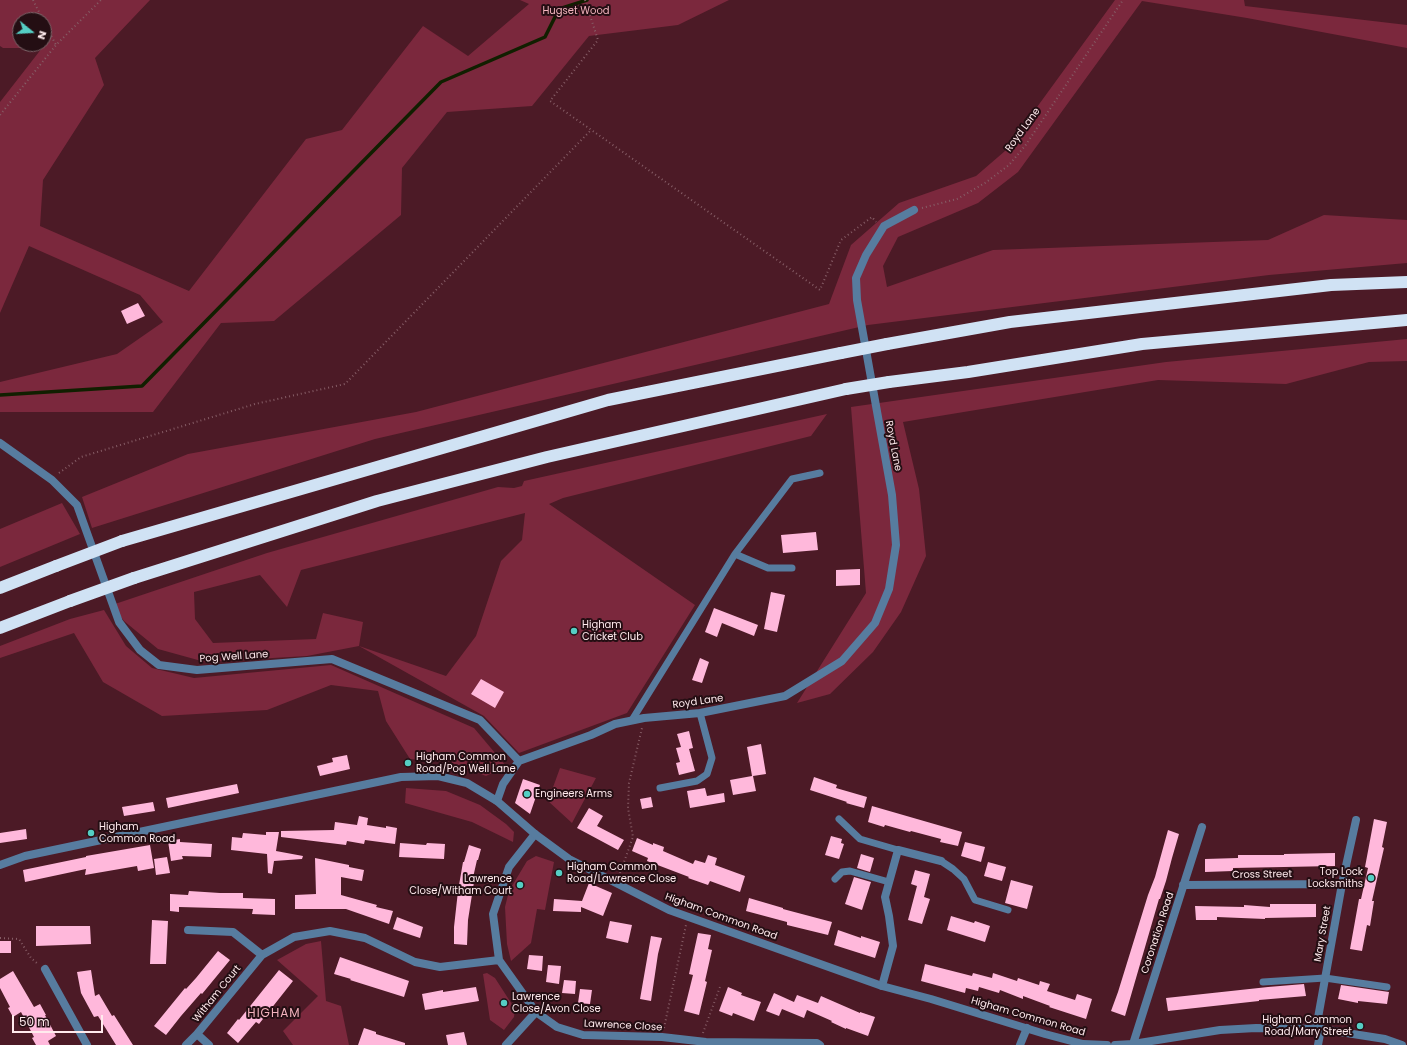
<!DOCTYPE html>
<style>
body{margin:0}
#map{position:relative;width:1407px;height:1045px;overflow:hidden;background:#4c1a26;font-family:Poppins,sans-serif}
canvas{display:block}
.north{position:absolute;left:12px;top:12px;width:40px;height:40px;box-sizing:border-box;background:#240e13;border:1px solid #7c666a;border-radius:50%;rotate:108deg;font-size:11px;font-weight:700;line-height:16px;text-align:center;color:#ffeaed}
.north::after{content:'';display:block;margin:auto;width:14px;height:18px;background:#55cec4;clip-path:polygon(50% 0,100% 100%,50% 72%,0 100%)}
.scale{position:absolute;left:12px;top:1015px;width:91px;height:18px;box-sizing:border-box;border:2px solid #ffeaed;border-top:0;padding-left:5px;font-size:12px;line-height:14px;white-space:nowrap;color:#ffeaed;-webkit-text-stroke:3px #240e13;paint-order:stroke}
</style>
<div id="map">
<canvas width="1407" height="1045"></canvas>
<div class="north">N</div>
<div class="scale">50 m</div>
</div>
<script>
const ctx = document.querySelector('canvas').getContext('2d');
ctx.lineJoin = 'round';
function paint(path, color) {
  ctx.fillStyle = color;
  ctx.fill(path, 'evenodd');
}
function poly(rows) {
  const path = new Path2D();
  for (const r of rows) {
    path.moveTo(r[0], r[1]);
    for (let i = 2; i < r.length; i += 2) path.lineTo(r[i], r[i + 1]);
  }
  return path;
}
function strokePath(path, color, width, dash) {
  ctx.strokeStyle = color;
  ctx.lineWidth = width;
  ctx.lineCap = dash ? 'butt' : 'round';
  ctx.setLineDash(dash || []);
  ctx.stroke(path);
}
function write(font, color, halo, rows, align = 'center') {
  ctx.font = font + ' Poppins,sans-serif';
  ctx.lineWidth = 4;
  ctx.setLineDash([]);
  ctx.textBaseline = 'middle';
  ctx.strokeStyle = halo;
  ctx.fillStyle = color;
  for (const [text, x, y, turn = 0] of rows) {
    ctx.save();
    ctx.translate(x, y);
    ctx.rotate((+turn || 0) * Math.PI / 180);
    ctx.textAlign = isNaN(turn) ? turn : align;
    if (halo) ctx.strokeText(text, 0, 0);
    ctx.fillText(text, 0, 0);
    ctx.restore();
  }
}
const green = poly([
 [0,0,150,0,95,58,104,85,43,180,40,226,189,291,306,139,342,130,423,26,468,56,529,4,520,0,729,0,678,25,589,36,532,106,447,112,402,168,401,215,274,321,221,323,153,412,0,412,0,382,117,354,163,322,140,295,29,246,0,313,0,102,42,48,3,48,0,46],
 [20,20,44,20,44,44,20,44],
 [1115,0,1244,0,1245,6,1407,25,1407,48,1247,18,1142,1,1018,172,978,203,898,237,883,266,887,287,993,250,1268,240,1324,215,1407,220,1407,263,1269,275,868,325,375,439,92,528,82,497,188,454,416,412,829,304,851,245,899,203,976,176,1005,151],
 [1407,339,1407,361,1369,362,1286,384,1158,380,903,422,919,489,926,556,901,612,873,652,830,694,797,703,866,593,851,407,1166,362],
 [827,414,811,436,563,498,549,504,695,605,627,713,519,753,484,716,359,646,307,656,205,662,158,649,124,621,112,605,267,553,498,487,514,488,522,486,524,481],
 [525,513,522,540,501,561,476,636,446,676,359,646,363,622,323,613,316,639,213,643,195,619,194,592,260,575,287,607,301,570],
 [62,503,80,534,0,567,0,529],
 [104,610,126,646,152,668,194,678,331,665,474,728,506,766,486,776,452,763,410,759,386,721,378,691,331,685,267,710,162,716,103,682,74,633,0,658,0,646,70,619],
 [560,768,596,778,572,823,548,801],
 [406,788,446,791,480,805,506,824,514,832,513,842,472,822,405,803],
 [536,856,554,862,545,910,537,909,531,943,511,961,507,944,505,907,509,891,527,861],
 [321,941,326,1001,341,1006,349,1045,293,1045,283,1031,318,996,277,960,306,944],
 [487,973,495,978,515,1009,514,1017,504,1030,490,1020,483,974]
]);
const stream = poly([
 [0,395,142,386,441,82,545,37,559,9,587,0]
]);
const building = poly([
 [138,303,145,316,127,324,121,311],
 [816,532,818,550,783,553,781,535],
 [860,569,860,585,836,586,836,570],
 [771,592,785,595,777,632,764,629],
 [714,608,758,625,754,636,722,623,717,637,705,632],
 [700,658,709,662,702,683,692,680],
 [481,679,504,692,495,708,471,694],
 [689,731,693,748,689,749,695,771,679,775,676,763,680,762,676,748,681,747,677,734],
 [761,744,766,774,753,776,756,791,733,795,730,780,752,776,747,747],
 [347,755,350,769,320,776,317,766,333,762,332,758],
 [814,777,837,785,836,788,867,797,864,808,846,803,847,802,810,790],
 [523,779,540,785,530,814,515,803],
 [237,784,239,793,168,808,166,798],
 [705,788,707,796,724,793,725,802,690,808,687,791],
 [651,797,653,807,642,809,640,799],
 [153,802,155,811,124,816,122,807],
 [872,806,962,832,958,846,940,842,941,839,911,831,910,832,885,825,884,827,868,822],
 [589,808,603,816,597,826,624,840,618,850,577,828],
 [359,816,368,818,367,825,386,828,386,826,397,828,395,844,365,840,364,844,347,841,346,845,281,837,281,831,334,830,335,822,357,825],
 [1374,819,1387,822,1382,847,1384,848,1372,901,1374,901,1370,926,1367,925,1362,951,1350,949,1359,899,1361,899,1368,868,1365,867],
 [26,829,27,839,0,843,0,833],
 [1168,830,1179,834,1172,858,1166,881,1160,899,1159,899,1125,1016,1111,1011,1118,992,1148,895,1155,877],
 [266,832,279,832,276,851,303,856,302,859,274,861,272,874,268,873,267,854,231,850,232,837,242,838,243,833,266,835],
 [831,836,842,839,841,843,844,844,839,859,825,855],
 [637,838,653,845,653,843,664,847,663,851,693,864,695,860,705,863,708,855,717,858,715,865,745,876,740,892,710,881,708,885,688,878,689,877,647,861,648,858,632,851],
 [180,839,180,842,212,844,211,857,182,856,183,859,171,861,168,841],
 [965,842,985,847,981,862,961,856],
 [400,843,426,845,427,843,445,844,444,859,399,857],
 [150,845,154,868,138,871,137,866,85,875,86,869,25,882,23,870,86,857,86,856],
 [469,845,481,849,478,860,477,860,472,882,474,882,468,920,467,945,454,944,454,927,458,891,463,862,464,862],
 [1335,853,1335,866,1233,868,1233,871,1205,872,1205,859,1238,858,1238,855,1284,855,1284,854],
 [861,854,874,858,870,872,857,868],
 [167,857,170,873,156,875,154,859],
 [315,858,349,865,349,867,364,870,362,881,341,877,341,895,377,905,376,907,393,911,389,924,346,909,295,909,295,895,316,894],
 [988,862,1006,867,1002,881,984,876],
 [915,870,930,874,924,897,930,899,922,924,908,920,917,886,911,884],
 [854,877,871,882,862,910,845,904],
 [1011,880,1033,886,1027,909,1005,903],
 [589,883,612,893,603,916,581,907,581,912,553,911,554,899,582,901],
 [189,891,220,893,243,893,243,898,275,899,275,915,252,914,253,909,179,907,179,912,170,911,170,894,188,895],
 [749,898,783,908,783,909,832,922,828,935,787,925,787,922,746,911],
 [1270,904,1316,904,1316,917,1265,918,1265,919,1217,917,1217,920,1196,920,1195,906,1244,907,1244,905,1270,907],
 [951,916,974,923,975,921,990,926,985,942,947,930],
 [397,917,423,927,420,938,393,929],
 [152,920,168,921,166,964,150,964],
 [610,921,632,925,628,943,606,938],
 [36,926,90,926,91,944,36,946],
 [838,930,861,938,861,936,880,942,875,958,834,945],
 [698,933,711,935,708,949,712,950,705,981,707,982,699,1015,684,1011,693,975,689,974],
 [651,936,662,938,658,954,651,1001,640,999],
 [0,941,11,941,11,953,0,953],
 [218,951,230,960,202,994,201,993,181,1016,166,1035,154,1026,185,988,186,989,196,978],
 [529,955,543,956,542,971,527,969],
 [340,957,409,981,404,997,350,980,351,979,334,974],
 [925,964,972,976,973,973,992,978,993,973,1017,981,1018,978,1039,985,1040,981,1050,984,1047,991,1075,1000,1077,994,1092,999,1086,1019,1049,1007,1050,1006,1023,996,1023,999,1000,990,999,993,979,987,978,991,966,988,965,993,921,981],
 [548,965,561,966,559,984,546,982],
 [91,970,95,996,99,994,112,1016,114,1015,133,1045,116,1045,98,1016,94,1017,81,993,77,972],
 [279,970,293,981,259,1024,256,1022,238,1043,227,1033,238,1019,239,1020],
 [13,971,34,1007,40,1004,46,1015,45,1015,56,1036,48,1041,50,1045,36,1045,32,1038,34,1037,21,1012,13,1017,8,1008,10,1007,0,988,0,979],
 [564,980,576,981,575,994,562,993],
 [1304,984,1306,996,1259,1000,1259,1001,1168,1011,1166,998,1268,987],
 [1341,985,1389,992,1387,1004,1358,1001,1358,1003,1338,999],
 [476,987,479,1001,425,1010,422,994,443,990,443,992],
 [728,987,742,993,741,995,761,1002,754,1021,733,1013,732,1016,719,1011],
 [580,989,592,990,590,1004,578,1003],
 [774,993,794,1002,797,995,818,1003,821,996,860,1013,860,1012,875,1017,868,1036,846,1028,846,1029,831,1022,832,1021,807,1010,804,1018,782,1009,779,1016,766,1011],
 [364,1028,376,1032,376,1034,405,1043,405,1045,358,1045],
 [464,1032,467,1045,448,1045,446,1035]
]);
const path = poly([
 [33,0,43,20],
 [585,0,598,40,550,101,820,290,841,240,872,217,876,222],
 [44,22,56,45],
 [0,115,56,45,101,0],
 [922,208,957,199,985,183,1009,165,1025,146,1123,0],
 [59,473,81,457,255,404,345,384,591,130],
 [620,873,633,837,628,808,629,783,642,728],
 [0,938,19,939,31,958,38,964],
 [664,1028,686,925],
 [703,1033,720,987]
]);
const service = poly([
 [735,554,792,479,820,473],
 [632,720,735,554,768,568,792,568],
 [660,788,697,781,707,774,712,758,700,713],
 [839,819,860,839,898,850],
 [941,861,953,869,964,879,975,900,1008,910],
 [835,879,842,872,850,871,889,882],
 [1263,982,1325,978,1387,987]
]);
const minor = poly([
 [0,443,52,480,77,505,119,622,140,650,159,665,197,670,332,659,480,720,519,761,503,784,497,801],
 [519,761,591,735,615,724,644,718,700,713,785,696,842,661,875,623,889,589,896,545,892,495,857,300,856,278,866,255,884,226,914,210],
 [535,834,509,867,493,914,499,960,536,1012,557,1027,583,1035,662,1037,706,1042,817,1043,820,1045],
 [1183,885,1342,884],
 [188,930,233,932,262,955],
 [45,969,87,1045],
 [882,986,893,946,889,916,885,897,898,850,941,861],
 [1316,1029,1342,884,1356,820],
 [197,1034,209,1045],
 [1133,1044,1202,827],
 [186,1045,197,1034,262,955,294,937,330,931,365,938,415,962,440,967,499,960],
 [506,1045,536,1012],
 [1020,1045,1027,1028],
 [1318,1045,1321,1029]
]);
const tertiary = poly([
 [0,865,25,856,401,777,438,776,467,783,497,801,535,834,569,859,669,910,882,986,931,999,1045,1034,1083,1044,1107,1045],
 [1115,1045,1133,1044,1220,1030,1256,1028,1321,1029,1385,1039,1402,1045]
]);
const motorway = poly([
 [887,344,1010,322,1331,285,1407,282],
 [889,382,968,372,1142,344,1407,320],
 [122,541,608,400,841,353],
 [134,578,377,501,547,457,846,389],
 [0,588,56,566],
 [0,628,70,601]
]);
const motorwayBridge = poly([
 [841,353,887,344],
 [846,389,889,382],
 [56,566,122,541],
 [70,601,134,578]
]);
const markers = [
 [574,631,4,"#55cec4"],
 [408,763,4,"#55cec4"],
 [527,794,4,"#55cec4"],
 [91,833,4,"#55cec4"],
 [559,873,4,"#55cec4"],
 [1371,878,4,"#55cec4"],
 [520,885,4,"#55cec4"],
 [504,1003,4,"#55cec4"],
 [1360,1026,4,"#55cec4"]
];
const parkNames = [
 ["Hugset Wood",576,11]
];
const streetNames = [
 ["Royd Lane",1023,130,-54],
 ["Royd Lane",893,446,79],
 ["Pog Well Lane",234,657,-4],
 ["Royd Lane",698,702,-8],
 ["Cross Street",1262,875,-1],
 ["Higham Common Road",721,917,20],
 ["Coronation Road",1158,933,-72],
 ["Mary Street",1323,934,-80],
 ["Witham Court",217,994,-51],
 ["Higham Common Road",1028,1017,16],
 ["Lawrence Close",623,1026,3]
];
const poiNames = [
 ["Higham",582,625],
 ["Cricket Club",582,637],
 ["Higham Common",416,757],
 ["Road/Pog Well Lane",416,769],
 ["Engineers Arms",535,794],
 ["Higham",99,827],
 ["Common Road",99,839],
 ["Higham Common",567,867],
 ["Road/Lawrence Close",567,879],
 ["Top Lock",1363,872,"right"],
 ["Locksmiths",1363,884,"right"],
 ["Lawrence",512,879,"right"],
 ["Close/Witham Court",512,891,"right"],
 ["Lawrence",512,997],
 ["Close/Avon Close",512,1009],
 ["Higham Common",1352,1020,"right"],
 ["Road/Mary Street",1352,1032,"right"]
];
const quarterNames = [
 ["HIGHAM",274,1014]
];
paint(green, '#7b283d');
strokePath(stream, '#111f00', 3.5);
paint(building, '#ffb8db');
strokePath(path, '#865d66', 2, [1, 3]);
strokePath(service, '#577c9f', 7);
strokePath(minor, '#577c9f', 8);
strokePath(tertiary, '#577c9f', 8);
strokePath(motorway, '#d0e2f4', 12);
strokePath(motorwayBridge, '#d0e2f4', 12);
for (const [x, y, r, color] of markers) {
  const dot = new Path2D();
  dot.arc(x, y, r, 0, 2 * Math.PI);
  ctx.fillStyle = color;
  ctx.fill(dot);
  strokePath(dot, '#240e13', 1.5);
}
write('10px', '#f3b5bf', '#240e13', parkNames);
write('10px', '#ffeaed', '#240e13', streetNames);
write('10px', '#ffeaed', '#240e13', poiNames, 'left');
ctx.letterSpacing = '1px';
write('12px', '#f3b2bd', '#240e13', quarterNames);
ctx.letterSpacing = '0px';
</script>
